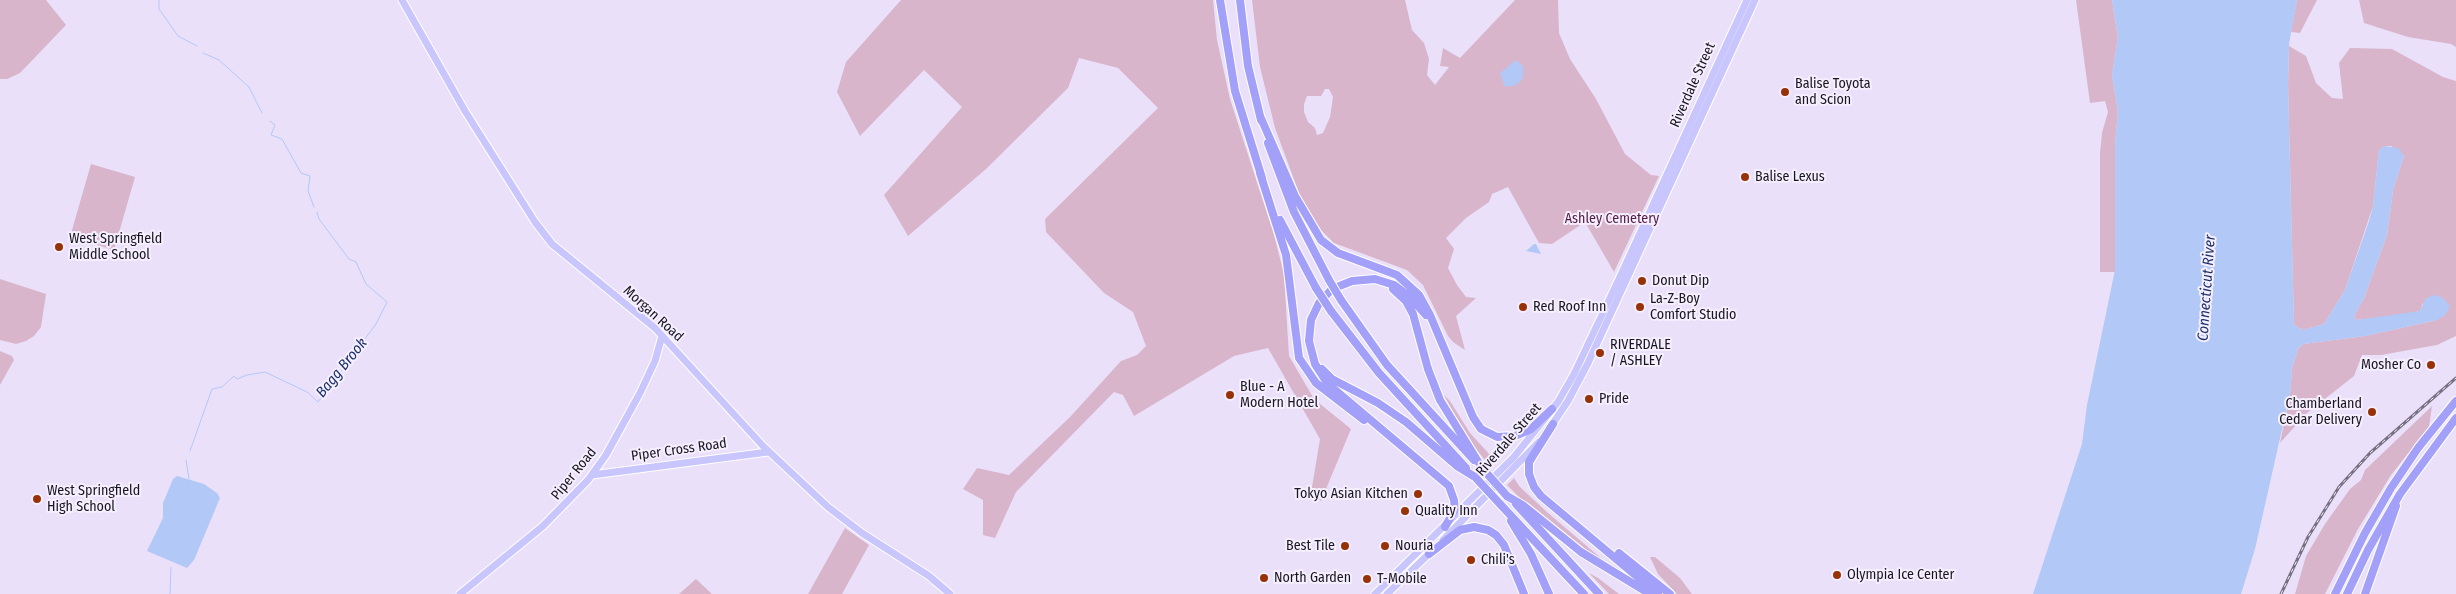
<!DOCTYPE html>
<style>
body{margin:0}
canvas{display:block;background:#eae0fa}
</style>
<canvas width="2456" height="594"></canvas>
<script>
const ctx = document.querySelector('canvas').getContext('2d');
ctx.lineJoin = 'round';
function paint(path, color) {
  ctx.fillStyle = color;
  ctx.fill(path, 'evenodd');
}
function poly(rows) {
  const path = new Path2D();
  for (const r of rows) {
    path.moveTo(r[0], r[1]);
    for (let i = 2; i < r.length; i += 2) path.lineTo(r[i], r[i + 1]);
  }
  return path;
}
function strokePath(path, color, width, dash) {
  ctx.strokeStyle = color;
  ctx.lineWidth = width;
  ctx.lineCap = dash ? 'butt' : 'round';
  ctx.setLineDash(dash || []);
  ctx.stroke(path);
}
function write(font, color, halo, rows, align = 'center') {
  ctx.font = font + ' "Fira Sans Condensed",sans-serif';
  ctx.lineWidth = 4;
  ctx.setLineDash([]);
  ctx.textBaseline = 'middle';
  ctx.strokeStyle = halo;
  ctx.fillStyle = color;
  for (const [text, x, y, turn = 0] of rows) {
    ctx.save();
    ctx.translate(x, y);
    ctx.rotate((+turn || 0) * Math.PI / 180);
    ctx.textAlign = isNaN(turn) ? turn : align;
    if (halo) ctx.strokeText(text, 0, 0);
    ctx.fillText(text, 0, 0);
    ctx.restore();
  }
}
const green = poly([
 [0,0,46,0,66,25,20,73,7,79,0,79],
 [901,0,1213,0,1217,40,1230,99,1274,235,1284,274,1289,356,1314,399,1351,429,1321,501,1311,493,1320,439,1268,348,1234,356,1134,416,1123,395,1114,392,1016,492,995,538,983,535,983,500,963,489,977,468,1009,475,1070,417,1121,361,1137,355,1146,346,1133,312,1104,293,1046,232,1045,219,1158,108,1118,68,1079,58,1068,88,986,169,908,236,884,195,962,107,924,70,860,136,837,92,846,62],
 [1252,0,1405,0,1412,30,1424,43,1429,59,1427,75,1435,85,1449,67,1440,66,1443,48,1460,58,1515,0,1558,0,1559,33,1570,59,1596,99,1625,154,1651,175,1659,176,1614,272,1585,222,1552,244,1539,243,1508,187,1492,194,1489,202,1466,218,1446,238,1454,249,1448,268,1457,285,1466,297,1476,298,1456,316,1465,350,1453,342,1448,336,1423,285,1407,270,1334,243,1321,230,1299,193,1275,128,1260,67],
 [1325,89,1329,89,1333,97,1330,117,1323,133,1317,135,1315,128,1308,122,1304,112,1304,104,1307,96,1321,96],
 [2076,0,2112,0,2118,38,2112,75,2118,111,2115,144,2115,272,2100,272,2100,153,2102,133,2108,112,2105,101,2090,103],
 [2297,0,2317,0,2300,33,2291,32],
 [2359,0,2456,0,2456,47,2451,44,2408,37,2364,23],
 [2289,46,2306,56,2316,83,2332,98,2343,99,2339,63,2350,48,2392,49,2443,77,2456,81,2456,336,2437,345,2381,355,2362,355,2354,376,2307,413,2280,443,2290,394,2292,368,2298,349,2303,344,2365,336,2437,320,2423,303,2420,311,2404,315,2356,320,2354,316,2364,298,2387,235,2393,190,2404,156,2391,146,2385,146,2379,150,2373,206,2345,290,2324,324,2303,330,2294,325,2288,85],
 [91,164,135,177,114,250,70,237],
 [0,279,46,294,41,327,34,336,26,341,16,344,0,340],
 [0,351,12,356,14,360,0,385],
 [1444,395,1450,401,1470,433,1491,456,1493,465,1484,459,1464,434],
 [2432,406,2429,427,2391,475,2358,529,2325,594,2295,594,2306,556,2325,524,2350,489,2361,480,2365,470],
 [1514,478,1520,487,1548,513,1609,565,1577,545,1528,506,1507,485],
 [845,528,869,545,842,594,808,594],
 [1650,557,1655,557,1680,578,1692,594,1677,594,1658,574],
 [1589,573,1598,578,1619,594,1609,594],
 [696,579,712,594,679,594]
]);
const water = poly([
 [2112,0,2297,0,2289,44,2288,85,2294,325,2303,330,2324,324,2345,290,2369,221,2373,206,2379,150,2384,146,2398,148,2404,156,2393,190,2387,235,2364,298,2354,316,2356,320,2420,311,2426,298,2435,295,2443,298,2450,306,2445,315,2437,320,2365,336,2303,344,2298,349,2292,368,2290,394,2255,549,2241,594,2033,594,2082,444,2087,405,2115,270,2115,144,2118,111,2112,75,2118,38],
 [1516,60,1523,66,1523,78,1516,85,1505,87,1500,73],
 [1534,244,1536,244,1541,254,1526,251],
 [177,476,204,484,217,493,220,498,194,560,187,568,147,551,163,518,163,503,173,479]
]);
const stream = poly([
 [159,0,159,9,178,36,197,46],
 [203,53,219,60,249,87,262,113],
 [270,121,275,125,271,135,282,139,301,173,310,176,308,191,314,207],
 [190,451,212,389,222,387,234,376,237,379,247,375,265,372,307,392,318,402,376,324,387,302,366,284,356,262,349,259,319,219,317,212],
 [186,460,189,479],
 [170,594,171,567]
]);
const major = poly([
 [402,0,465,111,535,222,552,244,655,328,763,446,828,507,862,533,929,576,950,594],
 [1550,428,1568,401,1588,363,1755,0],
 [592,475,768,452],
 [1443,540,1539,442],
 [460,594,543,526,588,480,606,455,640,393,655,361,662,336],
 [1375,594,1514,457,1558,402,1574,374,1619,279,1747,0],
 [1387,594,1432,551]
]);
const highway = poly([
 [1220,0,1235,91,1262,178],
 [1240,0,1248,66,1261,120],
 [1260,116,1295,196,1321,240,1338,253,1397,275,1419,295,1430,315,1473,417,1481,429,1497,437,1515,436,1531,429,1552,409],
 [1268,143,1294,212,1329,280],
 [1260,173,1286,255,1299,358,1316,383,1364,420],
 [1280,220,1316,288],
 [1393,289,1406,301,1413,314,1428,369,1440,400,1482,468],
 [1341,300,1387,365,1474,460],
 [1331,311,1379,373,1466,468],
 [1426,315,1410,297,1394,285,1375,279,1352,281,1332,289,1319,303,1311,320,1309,341,1315,364,1328,384,1449,486,1454,500,1455,509,1445,527],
 [1322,369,1332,379,1378,403,1406,422,1457,466,1475,477],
 [1553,424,1529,462,1529,474,1534,487,1541,496,1658,594],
 [1507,496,1524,506,1581,552,1650,594],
 [1500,504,1584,594],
 [1516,504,1599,594],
 [1511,521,1531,554,1549,594],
 [1619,553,1670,594],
 [1429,554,1460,530,1474,527,1488,530,1496,535,1504,545,1524,594],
 [2335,594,2365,533,2391,488,2418,448,2456,401],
 [2347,594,2368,550,2400,494,2456,418],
 [2365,594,2396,506]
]);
const rail = poly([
 [2281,594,2308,537,2339,487,2370,453,2456,378]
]);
const highwayBridge = poly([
 [1329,280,1341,300],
 [1316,288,1331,311],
 [1482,468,1507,496],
 [1475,477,1500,504]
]);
const markers = [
 [1785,92,5,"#973207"],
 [1745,177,5,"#973207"],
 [59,247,5,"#973207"],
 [1642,281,5,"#973207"],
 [1523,307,5,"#973207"],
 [1640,307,5,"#973207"],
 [1600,353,5,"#973207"],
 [2431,365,5,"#973207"],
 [1230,395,5,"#973207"],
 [1589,399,5,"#973207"],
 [2372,412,5,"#973207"],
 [1418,494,5,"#973207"],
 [37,499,5,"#973207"],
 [1405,511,5,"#973207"],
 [1345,546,5,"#973207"],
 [1385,546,5,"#973207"],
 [1471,560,5,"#973207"],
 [1837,575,5,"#973207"],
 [1264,578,5,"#973207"],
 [1367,579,5,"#973207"]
];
const poiNames = [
 ["Balise Toyota",1795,84],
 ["and Scion",1795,100],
 ["Balise Lexus",1755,177],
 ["West Springfield",69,239],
 ["Middle School",69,255],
 ["Donut Dip",1652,281],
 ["La-Z-Boy",1650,299],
 ["Comfort Studio",1650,315],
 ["Red Roof Inn",1533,307],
 ["RIVERDALE",1610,345],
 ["/ ASHLEY",1610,361],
 ["Mosher Co",2421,365,"right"],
 ["Blue - A",1240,387],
 ["Modern Hotel",1240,403],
 ["Pride",1599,399],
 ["Chamberland",2362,404,"right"],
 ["Cedar Delivery",2362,420,"right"],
 ["West Springfield",47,491],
 ["High School",47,507],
 ["Tokyo Asian Kitchen",1408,494,"right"],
 ["Quality Inn",1415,511],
 ["Best Tile",1335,546,"right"],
 ["Nouria",1395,546],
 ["Chili's",1481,560],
 ["Olympia Ice Center",1847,575],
 ["North Garden",1274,578],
 ["T-Mobile",1377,579]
];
const streetNames = [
 ["Riverdale Street",1693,85,-66],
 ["Morgan Road",653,314,42],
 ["Riverdale Street",1509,440,-49],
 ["Piper Cross Road",679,450,-8],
 ["Piper Road",574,474,-51]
];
const parkNames = [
 ["Ashley Cemetery",1612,219]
];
const waterNames = [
 ["Connecticut River",2207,288,-86],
 ["Bagg Brook",342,368,-51]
];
paint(green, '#d9b5cb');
paint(water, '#b2c8f7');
strokePath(stream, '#b2c8f7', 1);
strokePath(major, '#fff', 9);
strokePath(highway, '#fff', 10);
strokePath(major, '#c8c6fc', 7);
strokePath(highway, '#a3a0fa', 8);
strokePath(rail, '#766f80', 3);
strokePath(rail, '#f5efff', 1, [4]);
strokePath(highwayBridge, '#fff', 10, []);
strokePath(highwayBridge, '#a3a0fa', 8);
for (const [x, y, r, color] of markers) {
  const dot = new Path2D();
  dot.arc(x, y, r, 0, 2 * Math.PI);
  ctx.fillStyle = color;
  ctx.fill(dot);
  strokePath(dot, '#f5efff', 2);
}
write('14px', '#19151e', '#f5efff', poiNames, 'left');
write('14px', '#19151e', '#f5efff', streetNames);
write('14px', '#551c44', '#f5efff', parkNames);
write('italic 15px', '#1c3168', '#f5efff', waterNames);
</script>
